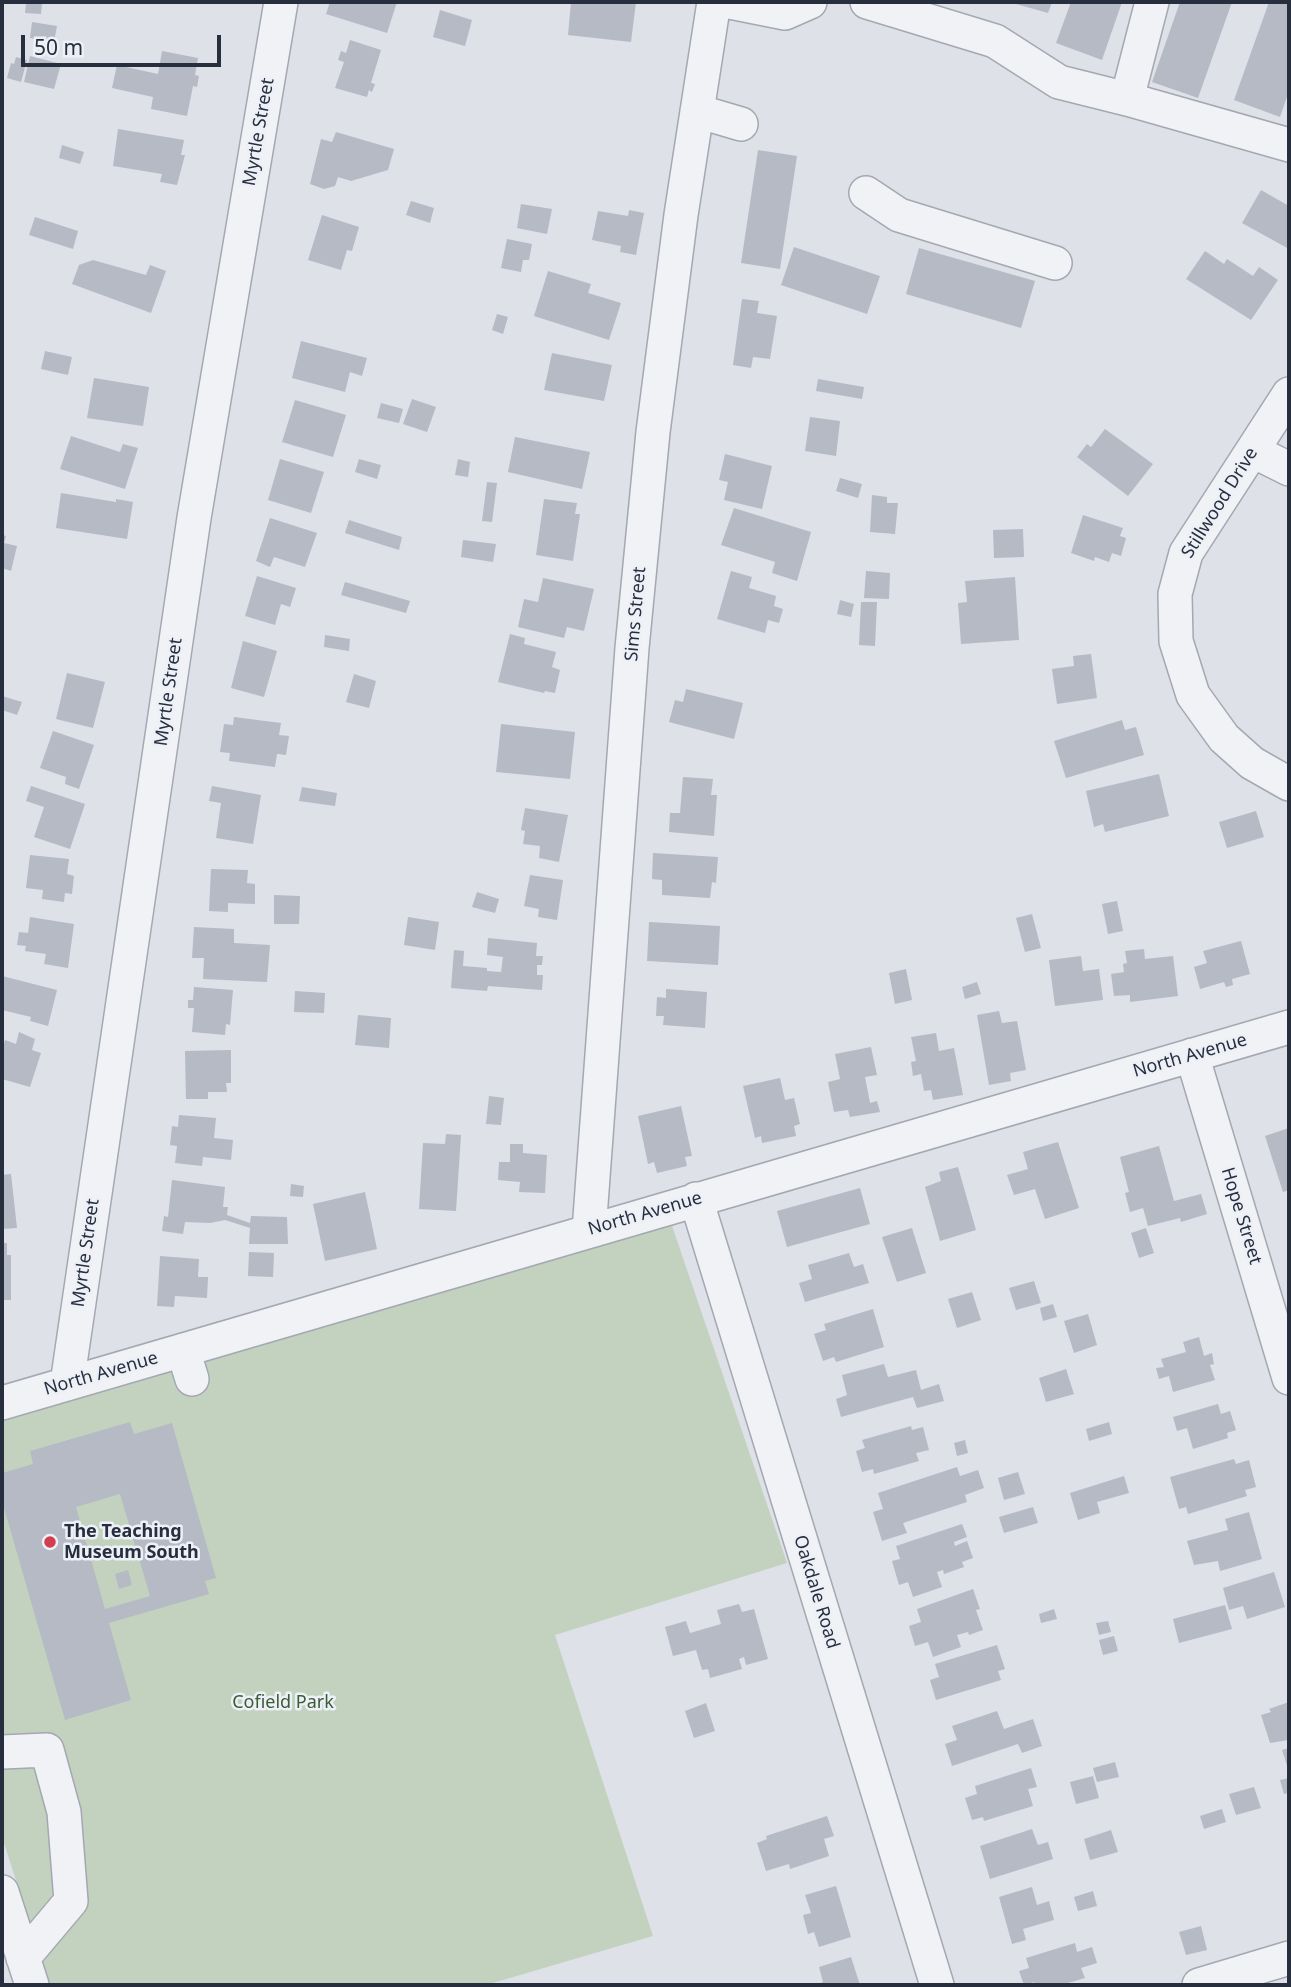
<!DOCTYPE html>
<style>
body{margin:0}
#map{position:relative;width:1291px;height:1987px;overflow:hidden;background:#dee1e8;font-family:"Noto Sans",sans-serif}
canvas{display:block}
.frame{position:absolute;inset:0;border:4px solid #272f3f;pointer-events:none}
.scale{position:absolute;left:21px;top:35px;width:200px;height:32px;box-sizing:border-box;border:4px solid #272f3f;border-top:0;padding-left:9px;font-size:21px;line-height:24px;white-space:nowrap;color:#272f3f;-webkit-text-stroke:5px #edf0f6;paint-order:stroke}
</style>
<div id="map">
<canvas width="1291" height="1987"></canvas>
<div class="frame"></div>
<div class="scale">50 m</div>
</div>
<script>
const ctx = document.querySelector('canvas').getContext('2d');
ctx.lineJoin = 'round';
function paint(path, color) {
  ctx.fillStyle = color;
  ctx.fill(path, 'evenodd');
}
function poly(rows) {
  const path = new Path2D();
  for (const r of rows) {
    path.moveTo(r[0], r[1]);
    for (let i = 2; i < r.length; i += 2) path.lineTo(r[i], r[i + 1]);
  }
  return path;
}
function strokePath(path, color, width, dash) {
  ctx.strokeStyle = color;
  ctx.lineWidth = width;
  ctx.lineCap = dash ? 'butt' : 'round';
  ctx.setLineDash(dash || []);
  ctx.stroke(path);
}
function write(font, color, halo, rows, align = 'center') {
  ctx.font = font + ' "Noto Sans",sans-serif';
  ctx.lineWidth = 5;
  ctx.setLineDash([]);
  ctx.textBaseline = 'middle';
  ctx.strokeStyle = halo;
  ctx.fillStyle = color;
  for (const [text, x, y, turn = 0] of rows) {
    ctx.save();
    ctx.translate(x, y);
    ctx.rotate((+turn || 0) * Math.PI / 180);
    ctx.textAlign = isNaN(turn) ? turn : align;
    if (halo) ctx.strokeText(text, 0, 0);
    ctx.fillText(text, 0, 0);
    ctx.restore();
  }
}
const green = poly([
 [668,1214,787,1563,555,1635,653,1936,486,1985,50,1985,2,1837,2,1420]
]);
const building = poly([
 [330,2,397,2,387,33,326,14],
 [571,2,636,2,631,42,568,35],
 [1009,2,1052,2,1048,13],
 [1071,2,1122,2,1102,60,1056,43],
 [1180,2,1232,2,1198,98,1152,82],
 [1269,2,1289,2,1289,91,1280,117,1234,100],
 [26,4,42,4,41,14,25,13],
 [440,10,472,20,465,46,433,37],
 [32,22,57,26,54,42,30,38],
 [350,40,381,50,371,83,375,84,372,92,369,90,367,97,335,88,344,62,338,60,341,51,346,53],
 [162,51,198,58,195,75,199,76,197,87,193,86,187,116,151,109,153,97,112,88,117,65,158,74],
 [30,56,61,64,54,89,24,82],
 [16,57,27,60,21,82,7,78,11,63,14,64],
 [118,129,184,140,181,155,185,155,177,185,160,182,162,174,113,166],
 [336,132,394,149,388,170,351,181,338,177,335,186,324,189,310,184,321,139,332,142],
 [62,145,84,152,80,164,59,158],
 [758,150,797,156,780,269,741,263],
 [1261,190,1289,206,1289,249,1242,223],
 [411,201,434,208,430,223,406,215],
 [521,204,552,209,547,234,517,228],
 [629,210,644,213,636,255,620,252,621,246,592,240,598,211,628,216],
 [322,215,359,227,352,251,347,250,341,270,308,260],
 [35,217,78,231,73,249,29,235],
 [507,239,532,244,529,260,523,260,521,272,501,268],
 [794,247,880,276,867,314,781,285],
 [919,248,1035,281,1021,328,906,294],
 [1205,251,1224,264,1227,259,1253,276,1259,267,1278,280,1251,320,1186,279],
 [93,260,146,275,150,265,166,271,151,313,72,284,79,265],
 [548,271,591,284,588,293,621,303,609,340,534,316],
 [742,299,759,301,757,313,777,316,770,359,753,357,751,368,733,365],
 [497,314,508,317,503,334,492,330],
 [301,341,367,358,362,376,350,372,345,392,292,378],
 [45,351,72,357,68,375,41,369],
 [552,353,612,365,604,401,544,390],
 [94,378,149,387,143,426,87,418],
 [818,379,864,387,862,399,816,391],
 [412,399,436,407,427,432,403,424],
 [295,400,346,415,333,457,282,442],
 [381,403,403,409,399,423,377,418],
 [810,417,840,421,836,456,805,451],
 [1105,429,1153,464,1128,496,1077,457,1087,444,1091,447],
 [71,436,120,452,123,444,138,448,125,489,60,469],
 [515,437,590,452,582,489,508,472],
 [725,454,772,466,762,509,724,500,728,482,719,480],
 [280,459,324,472,311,513,268,500],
 [359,459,381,465,377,479,355,472],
 [458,459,470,462,468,477,455,475],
 [840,478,862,484,858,498,836,491],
 [487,482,497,483,492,522,482,521],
 [61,493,116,502,116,499,133,502,127,539,56,528],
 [872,495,887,497,887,503,898,503,895,534,870,532],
 [544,499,577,503,575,514,580,514,573,561,536,555],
 [734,508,811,532,797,581,772,573,775,562,721,545],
 [1083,515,1123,528,1120,536,1126,538,1121,556,1112,553,1109,562,1095,557,1094,561,1071,553],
 [270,518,317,533,305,567,274,557,270,567,256,561],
 [349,520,402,537,399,550,345,533],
 [1023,529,1024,557,994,558,993,530],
 [2,535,6,536,4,543,17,546,11,571,2,568],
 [463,540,496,544,493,562,461,557],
 [731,571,752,577,749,588,776,596,774,606,783,609,779,623,768,620,765,633,717,619],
 [866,571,890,573,889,599,864,598],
 [257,576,296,588,290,607,281,604,275,625,245,616],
 [1015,577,1019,640,961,644,958,603,967,602,965,581],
 [543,578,594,589,584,631,567,627,564,638,518,627,524,599,538,602],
 [345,582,410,601,406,613,341,595],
 [840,600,854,604,851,617,837,614],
 [861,602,877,602,875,646,859,645],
 [510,634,525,638,524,644,556,652,552,667,560,670,555,693,545,691,544,693,498,682],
 [325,635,350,639,349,651,324,647],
 [243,641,277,651,264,697,231,688],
 [1091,654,1097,698,1057,704,1052,669,1074,666,1073,656],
 [67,673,105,682,93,728,56,719],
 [354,674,376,681,369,708,346,702],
 [686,689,743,703,734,739,669,722,675,700,683,702],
 [2,696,22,702,17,715,2,710],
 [234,717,281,723,279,735,289,736,286,755,277,754,275,767,229,761,230,753,220,752,224,724,233,725],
 [1122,720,1125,730,1136,727,1144,755,1066,778,1054,741],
 [501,724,575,732,570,779,496,772],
 [53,731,94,745,79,789,65,784,66,777,40,768],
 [1159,774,1169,816,1105,832,1103,824,1094,827,1086,791],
 [683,777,713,779,711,795,717,795,714,836,669,832,670,813,680,813],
 [31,786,85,804,70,849,34,837,44,807,26,801],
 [212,786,261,795,253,844,216,838,221,803,209,801],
 [302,787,337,793,335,806,299,801],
 [525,808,568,815,559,862,539,858,540,846,523,844,525,831,521,830],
 [1256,811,1264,837,1227,848,1219,822],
 [653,853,718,857,716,883,712,882,710,898,662,895,662,880,652,879],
 [30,855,69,859,67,874,74,876,72,894,65,893,64,902,42,899,43,890,26,888],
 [211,869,248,870,247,883,255,884,255,904,228,903,228,912,209,911],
 [530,875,563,880,557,920,538,917,539,909,524,906],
 [477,892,499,899,495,913,472,907],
 [274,895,300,896,299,924,274,924],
 [1117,901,1123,931,1108,934,1102,904],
 [1032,914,1041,948,1025,952,1016,918],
 [30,917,74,924,68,968,44,964,46,954,25,951,26,946,17,945,19,932,28,933],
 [408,917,439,922,435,950,404,945],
 [649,922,720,926,718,965,647,961],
 [194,927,234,929,234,943,270,945,267,982,203,979,204,958,192,958],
 [488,938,537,943,536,956,543,956,542,965,537,965,537,975,543,975,542,990,488,986,487,991,451,988,454,950,464,951,463,966,487,968,487,971,501,972,503,957,487,955],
 [1241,941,1250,974,1232,979,1233,985,1226,987,1224,982,1200,989,1194,967,1207,963,1203,951],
 [1144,949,1145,959,1173,956,1178,996,1130,1002,1130,995,1114,996,1111,974,1124,972,1123,964,1127,963,1125,951],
 [1081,956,1083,971,1099,969,1103,1000,1055,1006,1049,960],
 [906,969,912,1000,895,1004,889,973],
 [2,976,57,990,48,1026,30,1021,31,1017,2,1010],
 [977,982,981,994,965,999,962,987],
 [194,987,233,990,230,1025,226,1024,225,1035,192,1032,194,1008,188,1008,188,1000,193,1000],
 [666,989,707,992,705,1028,663,1025,664,1016,656,1016,657,997,666,998],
 [295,991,325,993,324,1013,294,1012],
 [999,1011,1002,1023,1017,1021,1026,1070,1010,1073,1011,1081,989,1085,977,1015],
 [358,1015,391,1018,389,1048,355,1045],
 [19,1032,35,1039,32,1050,41,1053,30,1087,2,1079,2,1051,5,1040,16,1044],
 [936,1033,939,1051,954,1048,963,1095,933,1100,931,1090,924,1091,921,1074,913,1076,911,1062,916,1061,911,1037],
 [871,1047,877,1075,865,1077,870,1103,877,1101,880,1112,850,1117,848,1110,834,1112,828,1082,840,1079,835,1054],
 [231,1050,231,1083,226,1083,227,1092,208,1092,208,1099,186,1099,185,1051],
 [780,1078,785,1100,794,1098,800,1124,794,1126,796,1136,762,1143,761,1136,755,1138,743,1086],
 [489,1096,504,1098,501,1125,486,1124],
 [681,1106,692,1156,685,1157,687,1166,657,1173,654,1162,648,1164,638,1116],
 [179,1115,216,1118,214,1138,233,1140,231,1160,203,1157,202,1166,175,1163,177,1146,170,1145,172,1126,178,1127],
 [1289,1128,1289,1190,1283,1192,1265,1136],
 [446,1134,461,1135,456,1211,419,1209,423,1143,445,1144],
 [1058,1142,1079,1208,1045,1219,1035,1189,1014,1195,1007,1175,1028,1169,1023,1152],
 [510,1144,523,1144,523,1153,547,1155,545,1193,519,1192,520,1182,498,1180,499,1162,510,1162],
 [1159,1146,1174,1201,1201,1194,1207,1214,1181,1222,1180,1218,1148,1226,1143,1208,1130,1212,1125,1193,1129,1192,1120,1157],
 [958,1167,976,1230,940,1241,925,1187,941,1181,939,1172],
 [11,1174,17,1228,2,1229,2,1175],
 [172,1180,225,1187,223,1207,228,1207,227,1215,250,1223,251,1216,287,1217,288,1244,249,1244,250,1228,225,1220,210,1223,185,1222,183,1234,162,1231,164,1216,168,1217],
 [291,1184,304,1186,303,1197,290,1196],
 [860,1188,870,1224,787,1247,777,1211],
 [365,1192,377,1249,325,1261,313,1204],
 [912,1228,926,1273,897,1282,882,1237],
 [1146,1228,1154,1253,1139,1258,1131,1233],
 [2,1243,7,1243,7,1255,11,1255,11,1300,2,1300],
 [249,1252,274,1253,273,1277,248,1276],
 [849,1253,854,1267,863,1264,869,1283,805,1302,799,1283,812,1279,808,1265],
 [160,1256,199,1259,198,1277,208,1277,207,1298,175,1296,174,1307,157,1306],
 [1034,1281,1041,1303,1016,1310,1009,1288],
 [972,1292,981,1320,957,1328,948,1299],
 [1053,1304,1057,1317,1043,1321,1040,1308],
 [873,1309,884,1347,836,1362,834,1357,823,1361,814,1334,826,1330,824,1324],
 [1088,1314,1097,1345,1074,1353,1064,1321],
 [1199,1337,1204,1356,1212,1353,1214,1364,1210,1365,1215,1380,1173,1392,1169,1376,1159,1379,1156,1368,1164,1367,1161,1359,1186,1352,1183,1342],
 [884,1364,888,1377,916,1370,921,1390,939,1384,944,1401,917,1408,913,1397,841,1417,836,1399,847,1395,842,1375],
 [1066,1369,1074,1394,1046,1402,1039,1378],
 [1218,1404,1221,1414,1230,1411,1236,1430,1227,1433,1228,1438,1193,1449,1187,1428,1177,1431,1173,1417],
 [130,1422,134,1434,172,1423,216,1578,205,1581,209,1594,109,1623,131,1700,65,1720,2,1501,2,1473,33,1464,30,1451],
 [120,1494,150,1596,105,1609,76,1507],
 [1109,1422,1112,1434,1089,1441,1086,1429],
 [911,1426,912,1430,923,1427,929,1450,916,1453,919,1461,874,1474,873,1469,862,1472,856,1451,865,1448,862,1440],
 [965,1440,968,1453,957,1456,954,1443],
 [1234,1459,1236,1464,1249,1460,1256,1487,1245,1490,1247,1496,1188,1514,1186,1507,1179,1509,1170,1477],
 [957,1467,960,1476,978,1470,984,1488,965,1495,967,1502,903,1523,907,1533,882,1541,873,1512,883,1509,878,1493],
 [1018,1472,1025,1494,1004,1500,998,1478],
 [1124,1476,1129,1493,1097,1502,1100,1513,1078,1520,1070,1493],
 [1033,1507,1038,1523,1004,1533,999,1517],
 [1249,1512,1262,1559,1220,1571,1218,1561,1194,1565,1187,1541,1228,1530,1225,1519],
 [962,1524,967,1537,954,1542,955,1546,967,1541,973,1558,962,1562,964,1567,944,1574,943,1570,937,1572,942,1587,913,1597,908,1582,899,1585,892,1561,900,1559,896,1546],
 [128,1570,132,1585,119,1589,115,1574],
 [1274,1572,1285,1607,1247,1619,1243,1606,1229,1610,1223,1588],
 [973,1589,980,1609,976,1610,983,1630,969,1635,968,1632,957,1635,961,1647,933,1657,928,1642,915,1646,909,1626,921,1622,917,1609],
 [739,1604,742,1612,754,1609,768,1659,746,1665,744,1657,739,1659,742,1669,710,1678,708,1669,702,1670,696,1650,673,1656,665,1627,686,1621,690,1633,721,1624,717,1610],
 [1225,1605,1232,1629,1179,1643,1173,1619],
 [1054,1609,1057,1619,1041,1623,1039,1614],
 [1108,1621,1111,1632,1099,1635,1096,1623],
 [1114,1636,1118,1651,1103,1655,1099,1640],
 [997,1645,1005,1669,998,1671,1001,1680,936,1700,930,1680,939,1677,935,1664],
 [1289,1702,1289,1740,1270,1743,1261,1715,1271,1712,1269,1709],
 [706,1703,715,1731,694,1738,685,1711],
 [997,1711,1004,1729,1033,1719,1042,1746,1022,1753,1018,1744,952,1766,945,1744,957,1740,952,1726],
 [1289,1748,1289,1772,1282,1750],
 [1115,1762,1119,1777,1097,1782,1093,1768],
 [1031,1768,1037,1787,1028,1789,1033,1806,984,1821,983,1817,972,1820,965,1798,977,1794,975,1786],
 [1093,1776,1099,1798,1076,1804,1070,1782],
 [1289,1778,1289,1793,1284,1794,1280,1780],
 [1254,1787,1261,1808,1236,1815,1229,1794],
 [1222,1809,1226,1822,1204,1829,1200,1816],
 [827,1816,834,1836,824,1839,829,1856,790,1869,789,1864,766,1871,757,1843,767,1839,766,1836],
 [1032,1829,1038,1845,1048,1842,1053,1859,990,1879,980,1846],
 [1111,1830,1118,1852,1090,1860,1084,1839],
 [836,1886,851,1937,819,1947,814,1932,808,1934,803,1915,811,1913,805,1895],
 [1032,1887,1037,1905,1049,1901,1054,1920,1023,1929,1026,1940,1012,1944,999,1897],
 [1093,1891,1097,1906,1078,1911,1074,1897],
 [1201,1926,1207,1950,1186,1955,1179,1932],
 [1075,1943,1077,1952,1092,1947,1097,1963,1081,1968,1085,1978,1061,1985,1035,1985,1034,1982,1024,1985,1019,1971,1029,1968,1026,1958],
 [851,1957,860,1985,815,1985,823,1982,819,1967]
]);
const minor = poly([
 [730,2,785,13,810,2],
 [867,2,995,41,1059,82,1127,99,1289,145],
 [1127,99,1152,2],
 [697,111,741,124],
 [866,193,899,215,1055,263],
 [1289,394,1186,553,1175,594,1176,641,1193,695,1224,738,1252,763,1289,784],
 [1253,451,1289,469],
 [1192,1055,1289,1378],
 [696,1199,937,1985],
 [589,1231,632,648,653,432,681,215,714,2],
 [183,1350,192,1379],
 [67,1384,194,518,281,2],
 [2,1403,1289,1027],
 [2,1752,47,1750,64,1812,71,1901,23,1958],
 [2,1892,32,1985],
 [1199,1985,1289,1958]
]);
const markers = [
 [50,1542,7,"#d23e4d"]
];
const streetNames = [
 ["Myrtle Street",259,132,-80],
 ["Stillwood Drive",1220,503,-58],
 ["Sims Street",636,614,-85],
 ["Myrtle Street",169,692,-82],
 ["North Avenue",1190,1056,-16],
 ["North Avenue",645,1214,-16],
 ["Hope Street",1241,1216,73],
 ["Myrtle Street",86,1253,-82],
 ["North Avenue",101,1374,-16],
 ["Oakdale Road",816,1592,73]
];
const poiNames = [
 ["The Teaching",64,1532],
 ["Museum South",64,1553]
];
const parkNames = [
 ["Cofield Park",283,1703]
];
paint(green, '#c3d2bf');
paint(building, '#b5bac5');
strokePath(minor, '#a3a8b2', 36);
strokePath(minor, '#f1f2f6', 33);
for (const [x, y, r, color] of markers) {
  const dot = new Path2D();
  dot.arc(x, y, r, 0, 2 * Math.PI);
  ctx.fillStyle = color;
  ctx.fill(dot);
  strokePath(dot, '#edf0f6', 2.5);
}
write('18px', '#272f3f', '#edf0f6', streetNames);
write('bold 18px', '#272f3f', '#edf0f6', poiNames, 'left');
write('18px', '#395c34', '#edf0f6', parkNames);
</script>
